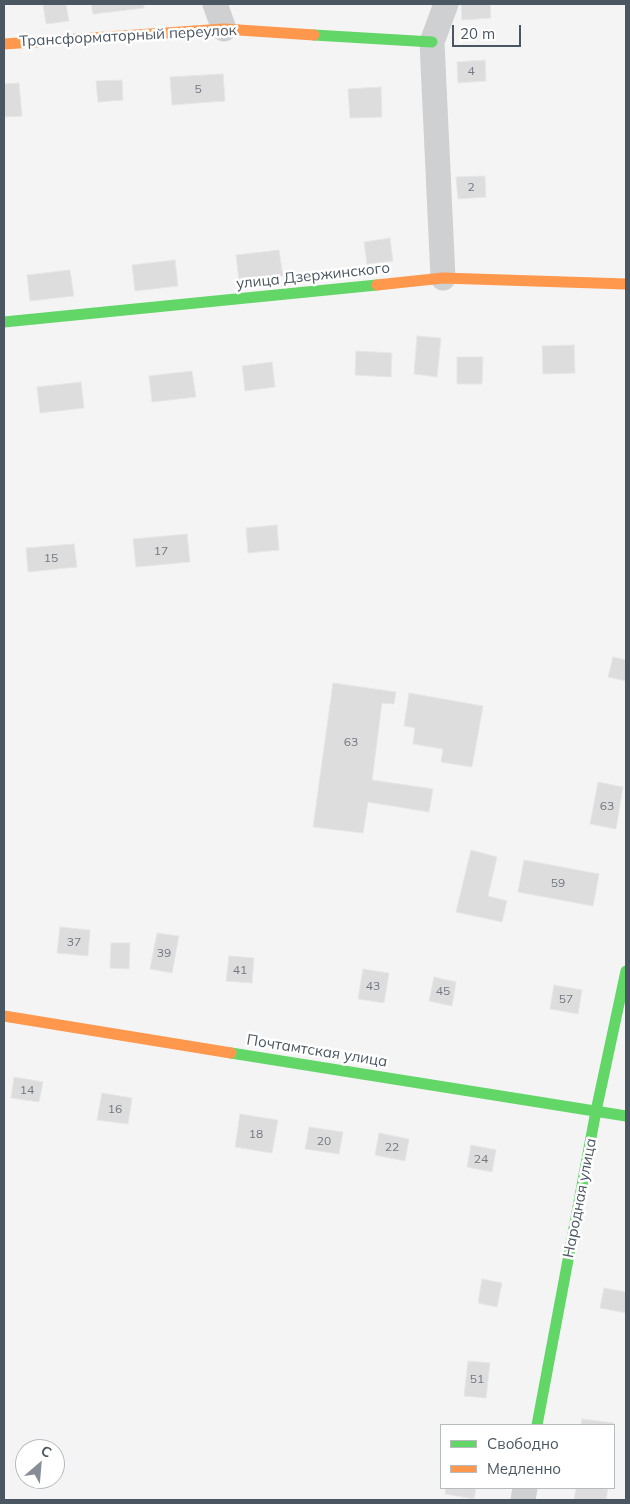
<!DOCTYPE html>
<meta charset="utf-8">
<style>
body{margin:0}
#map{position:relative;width:630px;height:1504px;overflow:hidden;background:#f4f4f4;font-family:Mulish,sans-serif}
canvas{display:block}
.frame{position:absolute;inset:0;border:5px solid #4a5661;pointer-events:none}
.legend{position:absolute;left:440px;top:1424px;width:175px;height:65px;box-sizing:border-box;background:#fff;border:1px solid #b7bbc0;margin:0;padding:6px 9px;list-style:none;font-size:15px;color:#4a5661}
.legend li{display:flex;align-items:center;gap:10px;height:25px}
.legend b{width:25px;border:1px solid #b7bbc0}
.north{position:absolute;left:15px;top:1439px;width:50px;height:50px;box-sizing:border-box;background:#fff;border:1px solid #b7bbc0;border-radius:50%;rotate:27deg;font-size:14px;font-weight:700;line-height:20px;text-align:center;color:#4a5661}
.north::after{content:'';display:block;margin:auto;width:18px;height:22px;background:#868d94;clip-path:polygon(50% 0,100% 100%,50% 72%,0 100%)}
.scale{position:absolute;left:452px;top:25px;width:69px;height:22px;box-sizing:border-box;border:2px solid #4a5661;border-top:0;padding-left:6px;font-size:15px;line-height:18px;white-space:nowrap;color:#4a5661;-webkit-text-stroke:4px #fff;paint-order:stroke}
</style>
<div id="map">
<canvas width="630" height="1504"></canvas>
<div class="frame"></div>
<ul class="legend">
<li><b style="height:6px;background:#63d668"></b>Свободно</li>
<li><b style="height:6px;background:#ff974d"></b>Медленно</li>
</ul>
<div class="north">С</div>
<div class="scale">20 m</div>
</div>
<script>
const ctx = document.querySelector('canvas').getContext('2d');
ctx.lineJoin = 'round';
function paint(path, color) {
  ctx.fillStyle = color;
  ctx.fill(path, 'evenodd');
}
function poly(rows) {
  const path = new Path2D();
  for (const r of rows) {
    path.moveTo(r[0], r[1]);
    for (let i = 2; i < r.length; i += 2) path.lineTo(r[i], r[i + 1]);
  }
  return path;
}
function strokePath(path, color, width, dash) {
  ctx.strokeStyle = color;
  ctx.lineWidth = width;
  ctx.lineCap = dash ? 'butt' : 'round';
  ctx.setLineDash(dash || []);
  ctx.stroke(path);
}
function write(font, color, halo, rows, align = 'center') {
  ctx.font = font + ' Mulish,sans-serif';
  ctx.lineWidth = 5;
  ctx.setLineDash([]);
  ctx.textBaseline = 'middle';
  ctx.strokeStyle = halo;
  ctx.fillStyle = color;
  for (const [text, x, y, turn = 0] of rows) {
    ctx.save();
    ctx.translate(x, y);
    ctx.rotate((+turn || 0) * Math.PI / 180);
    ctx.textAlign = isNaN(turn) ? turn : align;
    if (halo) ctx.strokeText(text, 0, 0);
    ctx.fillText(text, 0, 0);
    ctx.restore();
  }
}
const building = poly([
 [43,4,66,4,69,21,46,24,43,4],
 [91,4,144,4,144,8,93,14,91,4],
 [461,4,490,4,491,18,462,20,461,4],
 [485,60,486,81,458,83,457,62,485,60],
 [223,74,225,101,172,105,170,77,223,74],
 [122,80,123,100,98,102,96,81,122,80],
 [19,83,22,116,4,117,4,84,19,83],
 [381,87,382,117,350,118,348,89,381,87],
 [485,176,486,197,458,199,456,177,485,176],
 [390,238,393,261,367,264,364,242,390,238],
 [279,250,283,276,239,281,236,255,279,250],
 [175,260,178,286,135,291,132,265,175,260],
 [70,270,74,296,30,301,27,275,70,270],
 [417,336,441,338,437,377,414,374,417,336],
 [574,345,575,373,543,374,542,346,574,345],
 [356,351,392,353,391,377,355,375,356,351],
 [457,357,483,357,482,384,457,384,457,357],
 [272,362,275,387,245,391,242,366,272,362],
 [192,371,196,397,152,402,149,376,192,371],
 [81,382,84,408,40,413,37,387,81,382],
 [277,525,279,550,248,553,246,528,277,525],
 [187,534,190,562,136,567,133,539,187,534],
 [74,544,77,567,28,572,26,548,74,544],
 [613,657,626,660,626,681,608,677,613,657],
 [333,683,396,692,394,704,382,703,372,780,433,789,429,812,368,802,363,833,313,827,333,683],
 [409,693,483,706,472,767,441,762,443,749,413,744,415,728,404,726,409,693],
 [598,782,623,787,616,829,590,824,598,782],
 [471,850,497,857,488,896,507,901,502,922,456,912,471,850],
 [524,860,599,874,593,906,518,892,524,860],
 [60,927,90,930,88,956,57,953,60,927],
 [157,933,179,936,172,973,150,969,157,933],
 [111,943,130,943,129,969,110,968,111,943],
 [229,956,254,958,252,983,226,981,229,956],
 [363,969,389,973,384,1003,358,999,363,969],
 [434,977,456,982,452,1006,429,1001,434,977],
 [554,985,582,990,578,1014,550,1009,554,985],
 [14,1077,43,1082,39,1102,11,1098,14,1077],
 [102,1093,132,1098,128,1124,97,1120,102,1093],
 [240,1114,278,1120,272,1153,235,1147,240,1114],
 [309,1127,343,1132,339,1154,305,1149,309,1127],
 [379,1133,409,1139,405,1161,375,1155,379,1133],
 [471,1145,496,1150,492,1172,467,1167,471,1145],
 [482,1279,502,1283,497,1307,478,1303,482,1279],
 [604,1288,626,1292,626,1313,600,1308,604,1288],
 [468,1361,490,1363,486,1398,464,1396,468,1361],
 [582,1419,614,1423,613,1425,581,1425,582,1419],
 [446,1488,476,1488,474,1499,445,1494,446,1488],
 [576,1488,598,1488,608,1489,606,1500,574,1500,576,1488]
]);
const street = poly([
 [215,4,224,29],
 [443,278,432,42,446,4],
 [523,1500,525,1488]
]);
const fast = poly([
 [314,35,432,42],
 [4,322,377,285],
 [231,1053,626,1116],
 [537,1425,596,1111,626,971]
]);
const slow = poly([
 [4,44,224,29,314,35],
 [377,285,443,278,626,284],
 [4,1016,231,1053]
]);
const numberNames = [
 ["4",471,71],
 ["5",198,89],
 ["2",471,187],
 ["17",161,551],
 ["15",51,558],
 ["63",351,742],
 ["63",607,806],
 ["59",558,883],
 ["37",74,942],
 ["39",164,953],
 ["41",240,970],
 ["43",373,986],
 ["45",443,991],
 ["57",566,999],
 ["14",27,1090],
 ["16",115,1109],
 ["18",256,1134],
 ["20",324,1141],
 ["22",392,1147],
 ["24",481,1159],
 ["51",477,1379]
];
const streetNames = [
 ["Трансформаторный переулок",128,36,-3],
 ["улица Дзержинского",313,276,-6],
 ["Почтамтская улица",317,1051,9],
 ["Народная улица",580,1198,-79]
];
paint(building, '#ddddde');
strokePath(building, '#e5e6e7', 1);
strokePath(street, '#ced0d2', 25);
strokePath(fast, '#63d668', 11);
strokePath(slow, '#ff974d', 11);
write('12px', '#707881', null, numberNames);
write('15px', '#4a5661', '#fff', streetNames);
</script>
